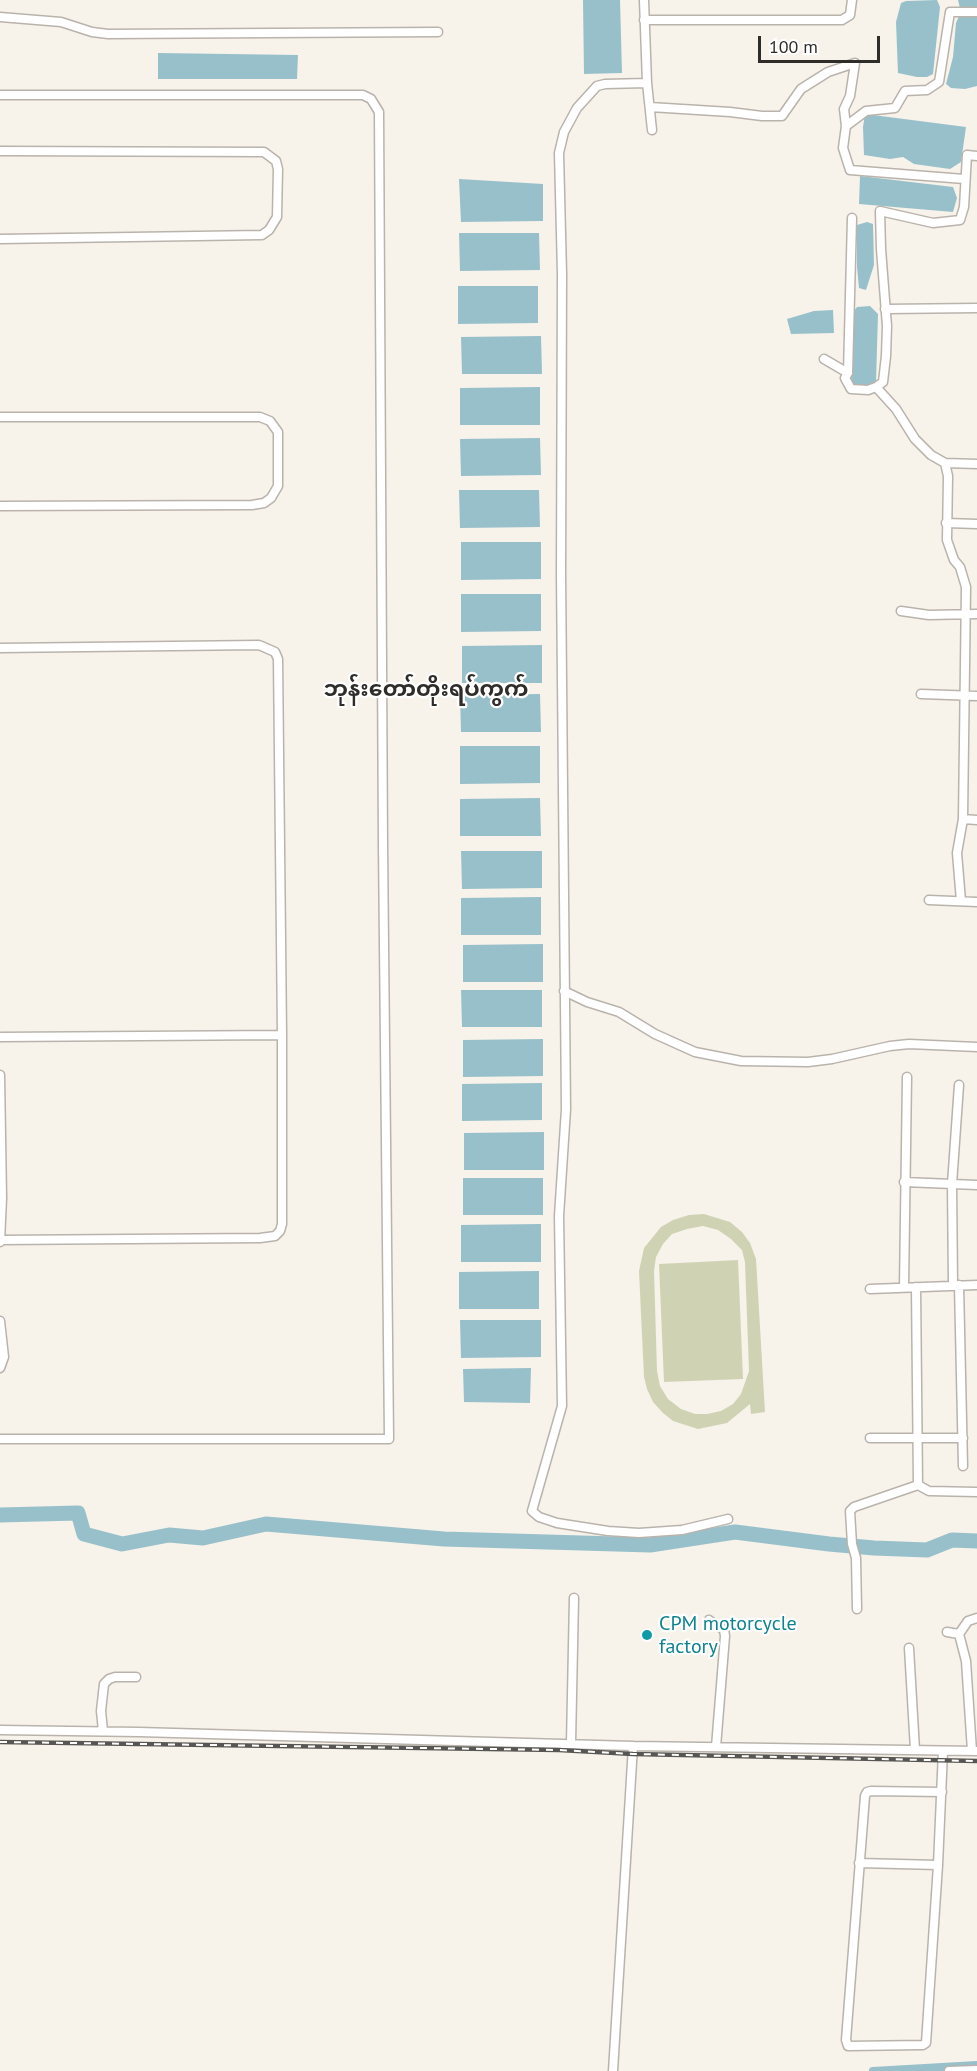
<!DOCTYPE html>
<meta charset="utf-8">
<style>
body{margin:0}
#map{position:relative;width:977px;height:2071px;overflow:hidden;background:#f7f2ea;font-family:"PT Sans",sans-serif}
canvas{display:block}
.scale{position:absolute;left:758px;top:36px;width:122px;height:27px;box-sizing:border-box;border:3px solid #2f2d2a;border-top:0;padding-left:8px;font-size:18px;line-height:21px;white-space:nowrap;color:#2f2d2a;-webkit-text-stroke:4px #fff;paint-order:stroke}
</style>
<div id="map">
<canvas width="977" height="2071"></canvas>
<div class="scale">100 m</div>
</div>
<script>
const ctx = document.querySelector('canvas').getContext('2d');
ctx.lineJoin = 'round';
function paint(path, color) {
  ctx.fillStyle = color;
  ctx.fill(path, 'evenodd');
}
function poly(rows) {
  const path = new Path2D();
  for (const r of rows) {
    path.moveTo(r[0], r[1]);
    for (let i = 2; i < r.length; i += 2) path.lineTo(r[i], r[i + 1]);
  }
  return path;
}
function strokePath(path, color, width, dash) {
  ctx.strokeStyle = color;
  ctx.lineWidth = width;
  ctx.lineCap = dash ? 'butt' : 'round';
  ctx.setLineDash(dash || []);
  ctx.stroke(path);
}
function write(font, color, halo, rows, align = 'center') {
  ctx.font = font + ' "PT Sans","Noto Sans Myanmar",sans-serif';
  ctx.lineWidth = 4.5;
  ctx.setLineDash([]);
  ctx.textBaseline = 'middle';
  ctx.strokeStyle = halo;
  ctx.fillStyle = color;
  for (const [text, x, y, turn = 0] of rows) {
    ctx.save();
    ctx.translate(x, y);
    ctx.rotate((+turn || 0) * Math.PI / 180);
    ctx.textAlign = isNaN(turn) ? turn : align;
    if (halo) ctx.strokeText(text, 0, 0);
    ctx.fillText(text, 0, 0);
    ctx.restore();
  }
}
const green = poly([
 [704,1214,730,1222,742,1232,750,1243,756,1259,765,1412,751,1414,750,1404,727,1423,698,1429,673,1421,663,1413,653,1402,647,1389,644,1377,639,1271,644,1248,661,1227,673,1220,689,1215],
 [703,1226,718,1230,731,1239,742,1250,745,1262,749,1371,741,1394,733,1404,721,1411,707,1414,695,1414,681,1409,668,1399,660,1386,657,1371,654,1271,656,1257,663,1244,672,1234,687,1229],
 [738,1260,743,1379,664,1382,659,1264]
]);
const water = poly([
 [583,0,620,0,622,73,584,74],
 [937,0,940,7,933,74,927,77,917,77,898,73,896,22,901,3,906,1],
 [958,0,977,0,977,8,960,8],
 [959,16,977,17,977,86,965,89,951,88,946,84,953,57,956,23],
 [158,53,298,55,297,79,158,79],
 [865,114,966,127,961,162,950,169,914,164,903,157,890,159,864,155,863,127],
 [860,176,953,187,957,198,953,212,859,204],
 [459,179,543,184,543,221,461,222],
 [867,222,873,224,874,265,866,290,859,288,857,267,857,225],
 [459,233,539,233,540,270,460,271],
 [458,286,538,286,538,323,458,324],
 [870,306,878,314,876,382,868,386,856,386,851,382,854,311,857,307],
 [833,310,834,333,791,334,787,319,814,311],
 [541,336,542,374,462,374,461,337],
 [540,387,540,425,460,425,460,388],
 [540,438,541,475,461,476,460,439],
 [459,490,539,490,540,527,460,528],
 [461,542,541,542,541,579,461,580],
 [461,594,541,594,541,631,461,632],
 [542,645,542,683,462,683,462,646],
 [540,694,541,732,461,732,460,695],
 [460,746,540,746,540,783,460,784],
 [540,798,541,836,460,836,460,799],
 [461,851,542,851,542,888,462,889],
 [541,897,541,935,461,935,461,898],
 [543,944,543,982,463,982,463,945],
 [461,990,542,990,542,1027,462,1027],
 [543,1039,543,1076,463,1077,463,1040],
 [542,1083,542,1120,462,1121,462,1084],
 [544,1132,544,1170,464,1170,464,1133],
 [463,1178,543,1178,543,1215,463,1215],
 [541,1224,541,1262,461,1262,461,1225],
 [539,1271,539,1309,459,1309,459,1272],
 [460,1320,541,1320,541,1357,461,1358],
 [531,1368,530,1403,464,1402,463,1369]
]);
const canal = poly([
 [873,2071,977,2065]
]);
const river = poly([
 [0,1515,78,1513,84,1534,122,1544,169,1535,203,1538,266,1524,444,1539,650,1545,735,1532,829,1544,874,1548,927,1550,952,1540,977,1541]
]);
const minor = poly([
 [644,0,647,83,652,130],
 [0,17,61,22,92,32,108,34,438,32],
 [644,20,842,20,850,15,852,0],
 [647,83,605,84,597,86,577,108,564,132,559,153,562,274,561,574,566,1109,559,1216,562,1406,532,1511,539,1517,557,1523,608,1531,639,1533,682,1530,728,1519],
 [0,95,363,95,371,99,379,112,383,846,389,1439,0,1439],
 [650,107,730,112,762,116,782,116,801,89,828,72,855,63,850,96,844,109,846,126,843,148,850,170,964,179],
 [846,126,866,111,895,108,905,91,927,90,939,82,950,12,977,12],
 [0,151,264,152,276,161,278,169,277,217,269,230,262,235,0,239],
 [852,218,848,373,845,378,851,389,868,390,876,387,883,382,886,356,887,326,881,249,880,211,933,223,960,220,964,207,967,155,977,156],
 [885,309,977,308],
 [824,359,848,373],
 [876,387,896,409,915,439,931,455,945,463,948,476,947,540,954,560,960,567,966,587,963,819,977,820],
 [0,417,260,417,270,421,278,432,278,486,271,498,264,503,252,505,0,506],
 [945,463,977,464],
 [946,523,977,524],
 [901,611,929,615,977,614],
 [0,648,259,645,275,652,278,659,282,1035],
 [921,694,977,696],
 [929,900,977,902],
 [961,901,957,853,963,819],
 [564,991,587,1002,619,1012,655,1034,695,1052,741,1061,808,1062,832,1059,890,1046,909,1044,977,1047],
 [0,1037,282,1035,282,1224,280,1231,275,1236,260,1238,0,1240],
 [0,1075,2,1198,0,1242],
 [904,1182,977,1185],
 [959,1285,963,1466],
 [953,1286,952,1184,959,1085],
 [904,1287,907,1077],
 [916,1287,918,1485,929,1491,977,1492],
 [870,1289,977,1285],
 [0,1321,4,1357,0,1368],
 [870,1438,963,1438],
 [857,1609,856,1558,852,1544,850,1511,854,1507,918,1485],
 [709,1620,724,1630,725,1636,716,1747],
 [947,1632,959,1634,966,1661,972,1751],
 [959,1634,968,1621,977,1618],
 [909,1648,915,1750],
 [0,1730,139,1732,633,1746,977,1751],
 [103,1731,101,1711,104,1684,109,1679,115,1677,136,1677],
 [571,1743,574,1598],
 [859,1863,938,1865,943,1751],
 [938,1865,926,2043,923,2045,848,2046,846,2040,865,1796,867,1792,871,1791,942,1792],
 [613,2071,633,1746],
 [949,2071,977,2070]
]);
const rail = poly([
 [0,1742,559,1750,633,1754,977,1761]
]);
const markers = [
 [647,1635,6,"#0f9aa8"]
];
const cultureNames = [
 ["CPM motorcycle",659,1624],
 ["factory",659,1647]
];
const quarterNames = [
 ["ဘုန်းတော်တိုးရပ်ကွက်",426,690]
];
paint(green, '#d0d3b3');
paint(water, '#98c0cb');
strokePath(canal, '#98c0cb', 8);
strokePath(river, '#98c0cb', 15);
strokePath(minor, '#b9b3ac', 11);
strokePath(minor, '#fff', 8);
strokePath(rail, '#585652', 4.5);
strokePath(rail, '#fff', 2, [7]);
for (const [x, y, r, color] of markers) {
  const dot = new Path2D();
  dot.arc(x, y, r, 0, 2 * Math.PI);
  ctx.fillStyle = color;
  ctx.fill(dot);
  strokePath(dot, '#fff', 2);
}
write('20px', '#0d838f', '#fff', cultureNames, 'left');
write('bold 22px', '#2f2d2a', '#fff', quarterNames);
</script>
